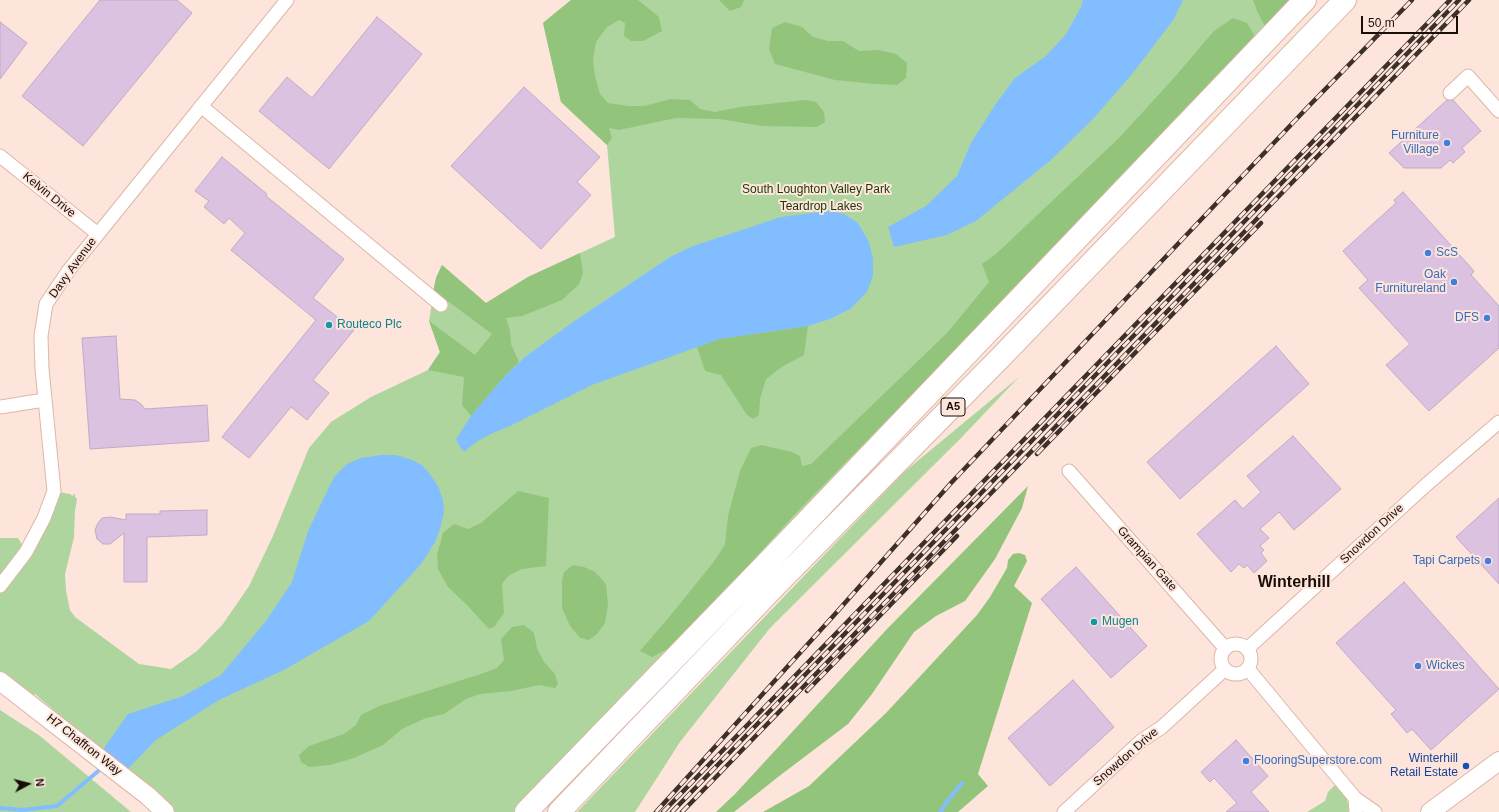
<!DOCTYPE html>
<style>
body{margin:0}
#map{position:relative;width:1499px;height:812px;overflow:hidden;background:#fde5db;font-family:Helvetica,sans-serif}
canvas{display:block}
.north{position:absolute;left:8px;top:764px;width:40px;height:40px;-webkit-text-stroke:3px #fde5db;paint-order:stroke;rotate:83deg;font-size:11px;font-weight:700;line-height:16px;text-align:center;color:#190d08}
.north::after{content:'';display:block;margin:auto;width:14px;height:18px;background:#190d08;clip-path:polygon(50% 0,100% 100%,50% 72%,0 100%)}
.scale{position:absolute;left:1361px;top:16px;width:97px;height:18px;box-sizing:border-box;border:2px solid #190d08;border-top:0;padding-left:5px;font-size:12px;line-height:14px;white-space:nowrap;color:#190d08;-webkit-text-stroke:3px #fde5db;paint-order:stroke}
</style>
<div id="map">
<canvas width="1499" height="812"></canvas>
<div class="north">N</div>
<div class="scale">50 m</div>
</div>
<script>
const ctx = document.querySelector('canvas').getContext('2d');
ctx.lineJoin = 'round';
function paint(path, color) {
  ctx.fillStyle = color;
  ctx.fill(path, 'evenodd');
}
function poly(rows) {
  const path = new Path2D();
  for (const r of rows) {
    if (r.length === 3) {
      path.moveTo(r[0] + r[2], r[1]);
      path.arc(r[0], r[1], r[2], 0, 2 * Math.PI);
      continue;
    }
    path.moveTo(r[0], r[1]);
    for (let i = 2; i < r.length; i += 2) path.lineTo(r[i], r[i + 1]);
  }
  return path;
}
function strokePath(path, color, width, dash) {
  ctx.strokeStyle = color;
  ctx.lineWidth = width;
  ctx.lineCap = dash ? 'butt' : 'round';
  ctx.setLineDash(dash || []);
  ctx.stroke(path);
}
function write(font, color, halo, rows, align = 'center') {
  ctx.font = font + ' Helvetica,sans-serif';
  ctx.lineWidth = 4;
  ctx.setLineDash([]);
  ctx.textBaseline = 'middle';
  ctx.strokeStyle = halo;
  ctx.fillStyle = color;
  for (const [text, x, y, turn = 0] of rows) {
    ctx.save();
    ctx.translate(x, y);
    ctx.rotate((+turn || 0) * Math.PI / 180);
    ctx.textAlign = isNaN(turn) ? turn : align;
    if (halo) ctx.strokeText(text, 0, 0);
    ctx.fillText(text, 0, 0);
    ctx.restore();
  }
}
const green = poly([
 [571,0,1305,0,526,812,174,812,35,694,28,702,0,681,0,538,18,538,26,551,54,491,70,494,73,496,75,493,75,497,77,499,75,510,74,537,65,574,66,591,70,610,75,617,139,664,171,669,197,651,223,624,249,586,273,536,309,448,331,422,371,397,428,370,440,352,429,321,436,278,442,265,486,303,528,277,615,237,607,145,561,102,543,23],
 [1019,377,961,438,770,628,680,742,635,812,577,812,903,473],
 [0,710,40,736,131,812,0,812],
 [1337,783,1346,796,1350,812,1307,812,1325,801,1328,792]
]);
const forest = poly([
 [571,0,638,0,659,17,662,31,643,41,631,41,624,36,625,23,619,20,607,27,596,42,593,60,595,76,600,94,608,103,628,106,644,106,671,99,690,100,700,109,715,112,740,107,805,100,816,102,824,112,825,122,817,127,762,126,720,119,676,118,619,130,609,128,612,138,607,145,561,102,543,23],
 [719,0,744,0,741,7,730,11],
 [1253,0,1292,0,1265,26,1257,11],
 [1233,18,1247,23,1257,40,978,330,885,422,795,514,718,599,668,649,652,657,640,651,670,616,712,564,725,545,728,516,740,471,751,448,761,445,792,452,800,456,802,466,811,464,947,333,989,282,982,264,996,254,1119,138,1173,79,1214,31],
 [785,22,802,27,813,37,828,41,843,41,859,51,878,50,896,54,907,63,906,78,897,85,875,84,835,80,775,64,769,49,772,28],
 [580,253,583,273,579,284,562,300,522,316,506,318,510,330,511,344,519,362,505,376,471,416,462,405,464,377,428,370,440,352,429,321,475,355,492,334,445,299,441,305,432,297,436,278,442,265,486,303,528,277],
 [808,326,804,355,783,366,766,379,760,399,759,415,753,419,747,415,721,375,705,371,697,347,719,339],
 [1028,486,1022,508,995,559,965,601,936,616,914,632,872,694,848,724,778,777,734,812,716,812,735,794,887,629],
 [518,491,549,498,546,566,522,569,508,576,502,584,504,613,494,627,489,629,467,605,448,587,438,569,437,555,443,533,454,524,468,529,481,523],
 [1019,553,1025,555,1027,561,1014,586,1032,603,978,774,988,786,958,812,763,812,809,786,886,713,977,615,990,597,1007,568,1008,560,1013,554],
 [573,565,584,567,595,572,606,584,608,605,605,623,597,634,589,640,580,638,570,626,562,608,562,581,564,572],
 [524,625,534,633,537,648,544,662,555,674,558,684,555,688,539,685,511,691,480,694,466,699,444,714,426,718,402,729,383,745,354,758,330,765,309,767,301,762,299,755,309,746,344,734,356,725,361,715,379,706,481,674,497,668,504,660,501,639,512,627]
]);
const water = poly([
 [1083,0,1183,0,1174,19,1133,73,1093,119,1051,160,976,221,947,235,894,247,888,227,926,206,957,176,971,143,995,105,1015,78,1046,56,1066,34,1081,7],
 [828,211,844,214,858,223,869,242,873,259,873,276,867,292,850,309,830,319,808,326,719,339,670,357,592,385,508,427,493,433,476,442,464,452,460,447,456,439,471,416,505,376,525,357,573,322,670,257,693,246,781,217],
 [381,455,396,455,412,460,422,465,429,473,438,486,443,500,444,512,440,529,435,542,422,563,369,621,284,670,219,700,156,740,124,773,99,755,128,714,183,696,221,675,266,621,292,582,308,531,334,477,347,464,361,458]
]);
const stream = poly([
 [0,808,22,810,57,806,103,767],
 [940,812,949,799,962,783]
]);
const building = poly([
 [100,0,177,0,192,13,83,146,22,96,100,0],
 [377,17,422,54,329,169,259,111,287,77,312,98,377,17],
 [0,22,27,43,0,79,0,22],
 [524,87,600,157,577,182,591,195,541,249,451,166,524,87],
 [1447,100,1453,100,1481,131,1462,148,1465,152,1453,163,1450,160,1441,168,1404,168,1389,153,1447,100],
 [222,157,267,194,266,196,344,259,313,298,354,330,313,380,329,393,307,420,291,407,249,458,222,437,316,320,231,250,245,233,229,218,224,224,204,207,209,201,195,191,222,157],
 [1403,192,1474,271,1471,275,1499,306,1499,348,1429,411,1386,365,1410,344,1359,288,1368,280,1343,251,1396,203,1394,200,1403,192],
 [116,336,120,399,135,400,141,404,145,409,207,405,209,441,90,449,82,338,116,336],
 [1276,346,1309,384,1180,499,1147,462,1276,346],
 [1293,436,1341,489,1294,530,1279,512,1260,529,1269,538,1260,546,1264,550,1261,553,1267,561,1254,573,1247,565,1244,568,1239,564,1231,572,1197,534,1235,500,1243,509,1261,492,1247,476,1293,436],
 [1499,498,1499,584,1456,537,1499,498],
 [207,510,207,535,147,537,147,582,124,582,124,533,110,544,103,544,97,539,95,530,98,523,102,518,110,517,126,520,126,514,160,514,160,511,207,510],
 [1076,567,1147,646,1111,678,1041,599,1076,567],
 [1404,582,1499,689,1431,750,1412,729,1407,733,1391,714,1396,710,1336,643,1404,582],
 [1073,680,1114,727,1050,786,1008,738,1073,680],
 [1236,740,1268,776,1251,792,1269,812,1226,812,1237,803,1214,778,1210,782,1201,772,1236,740]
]);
const street = poly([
 [1450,93,1468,76,1499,111],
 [201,106,441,305],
 [0,156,98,234],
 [0,407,44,400],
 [1069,471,1225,648],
 [0,586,26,552,44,518,54,491,42,369,41,336,46,304,69,270,287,0],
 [1236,659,15],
 [1247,649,1426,485,1499,422],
 [1248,669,1355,798,1375,812],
 [1355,798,1356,812],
 [1064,812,1141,741,1162,727,1224,670]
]);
const secondary = poly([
 [0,681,148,796,165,812],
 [1430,812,1499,761]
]);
const highway = poly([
 [526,812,765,565,1305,0],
 [559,812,778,583,1001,357,1345,0]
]);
const rail = poly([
 [1037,454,1261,223],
 [807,691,957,536],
 [656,812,836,613,951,483,1306,109,1412,0],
 [663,812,1450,0],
 [672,812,1459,0],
 [682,812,1469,0]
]);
const markers = [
 [1447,143,4,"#3f7fe0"],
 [1428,253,4,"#3f7fe0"],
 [1454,282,4,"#3f7fe0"],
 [1487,318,4,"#3f7fe0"],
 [329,325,4,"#0f9aa8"],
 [1488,561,4,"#3f7fe0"],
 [1094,622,4,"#0f9aa8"],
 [1418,666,4,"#3f7fe0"],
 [1246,761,4,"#3f7fe0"],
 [1466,766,4,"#1a4fb4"]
];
const shields = [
 [953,407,24]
];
const shieldNames = [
 ["A5",953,407]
];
const shopNames = [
 ["Furniture",1439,136],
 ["Village",1439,150],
 ["ScS",1436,253,"left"],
 ["Oak",1446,275],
 ["Furnitureland",1446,289],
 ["DFS",1479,318],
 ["Tapi Carpets",1480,561],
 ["Wickes",1426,666,"left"],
 ["FlooringSuperstore.com",1254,761,"left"]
];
const parkNames = [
 ["South Loughton Valley Park",816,190],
 ["Teardrop Lakes",821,207]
];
const streetNames = [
 ["Kelvin Drive",49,195,39],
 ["Davy Avenue",73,268,-54],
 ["Snowdon Drive",1372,534,-43],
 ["Grampian Gate",1147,559,48],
 ["H7 Chaffron Way",84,745,38],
 ["Snowdon Drive",1126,757,-41]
];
const cultureNames = [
 ["Routeco Plc",337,325],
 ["Mugen",1102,622]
];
const transitNames = [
 ["Winterhill",1458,759],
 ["Retail Estate",1458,773]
];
const districtNames = [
 ["Winterhill",1294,583]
];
paint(green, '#afd59f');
paint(forest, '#92c47b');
paint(water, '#82beff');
strokePath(stream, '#82beff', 4);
paint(building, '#dbc2e0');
strokePath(building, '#c2a9c6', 1);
strokePath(street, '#ddb6a7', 15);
strokePath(secondary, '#ddb6a7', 20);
strokePath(highway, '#ddb6a7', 24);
strokePath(street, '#fff', 13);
strokePath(secondary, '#fff', 18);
strokePath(highway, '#fff', 22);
strokePath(rail, '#3d2f29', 4.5);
strokePath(rail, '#fde5db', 3, [9]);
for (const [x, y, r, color] of markers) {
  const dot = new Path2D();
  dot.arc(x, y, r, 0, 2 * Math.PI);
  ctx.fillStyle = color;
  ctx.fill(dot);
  strokePath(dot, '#fde5db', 1.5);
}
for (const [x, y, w] of shields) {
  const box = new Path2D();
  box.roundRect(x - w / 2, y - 9, w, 18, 3);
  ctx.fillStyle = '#fde5db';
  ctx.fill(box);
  strokePath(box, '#190d08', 1);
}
write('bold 11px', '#190d08', null, shieldNames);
write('12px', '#366cbe', '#fde5db', shopNames, 'right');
write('12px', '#183804', '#fde5db', parkNames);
write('12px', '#190d08', '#fde5db', streetNames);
write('12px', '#0d838f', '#fde5db', cultureNames, 'left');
write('12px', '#164399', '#fde5db', transitNames, 'right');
write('bold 16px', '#190d08', '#fde5db', districtNames);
</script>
